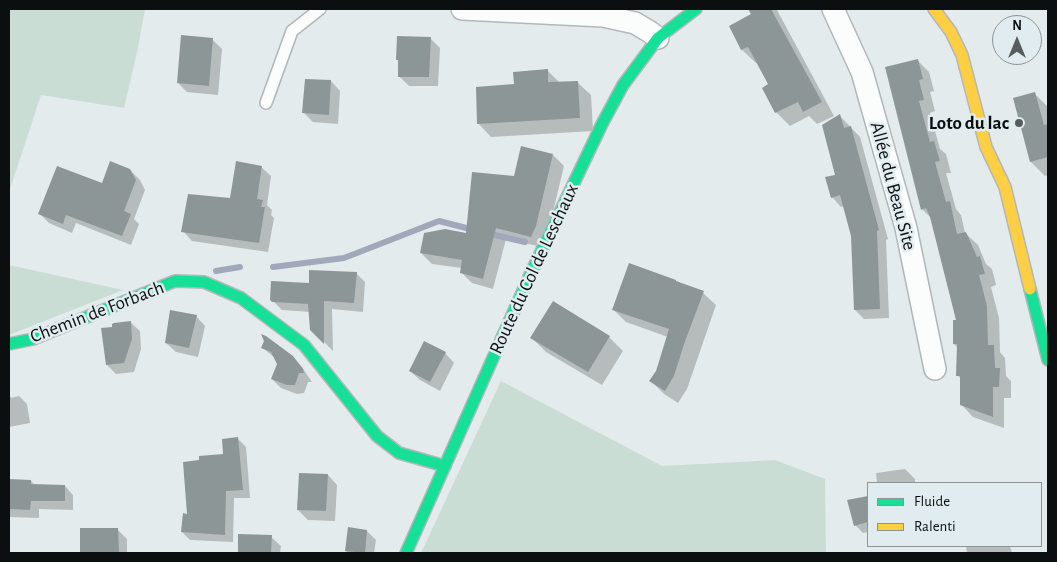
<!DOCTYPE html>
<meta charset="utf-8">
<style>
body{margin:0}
#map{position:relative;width:1057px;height:562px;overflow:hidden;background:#e4ebec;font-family:"Alegreya Sans",sans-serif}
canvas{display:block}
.frame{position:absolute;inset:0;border:10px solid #0c0f10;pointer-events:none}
.legend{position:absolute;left:867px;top:482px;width:175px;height:65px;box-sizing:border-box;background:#e1ecf0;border:1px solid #8c9496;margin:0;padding:6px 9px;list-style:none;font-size:15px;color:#0c0f10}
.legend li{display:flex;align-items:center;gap:10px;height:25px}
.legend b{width:25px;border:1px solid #8c9496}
.north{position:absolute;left:992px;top:15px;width:50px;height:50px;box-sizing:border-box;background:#e1ecf0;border:1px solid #8c9496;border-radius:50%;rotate:0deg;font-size:14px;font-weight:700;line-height:20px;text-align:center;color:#0c0f10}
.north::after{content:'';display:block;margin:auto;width:18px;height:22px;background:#585c5d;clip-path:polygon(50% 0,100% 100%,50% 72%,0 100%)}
</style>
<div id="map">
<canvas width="1057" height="562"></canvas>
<div class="frame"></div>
<ul class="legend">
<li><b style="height:6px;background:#16e098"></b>Fluide</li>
<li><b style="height:6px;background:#ffcf43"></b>Ralenti</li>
</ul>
<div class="north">N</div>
</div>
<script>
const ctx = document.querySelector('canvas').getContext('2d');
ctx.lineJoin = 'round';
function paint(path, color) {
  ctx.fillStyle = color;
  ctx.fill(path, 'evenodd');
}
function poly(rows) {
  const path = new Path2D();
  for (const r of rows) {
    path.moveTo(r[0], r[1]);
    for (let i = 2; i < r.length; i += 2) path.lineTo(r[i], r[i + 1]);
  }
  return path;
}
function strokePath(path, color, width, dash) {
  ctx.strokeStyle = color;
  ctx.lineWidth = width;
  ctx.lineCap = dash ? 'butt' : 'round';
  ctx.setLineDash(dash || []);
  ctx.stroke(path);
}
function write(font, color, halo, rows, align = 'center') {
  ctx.font = font + ' "Alegreya Sans",sans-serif';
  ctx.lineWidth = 5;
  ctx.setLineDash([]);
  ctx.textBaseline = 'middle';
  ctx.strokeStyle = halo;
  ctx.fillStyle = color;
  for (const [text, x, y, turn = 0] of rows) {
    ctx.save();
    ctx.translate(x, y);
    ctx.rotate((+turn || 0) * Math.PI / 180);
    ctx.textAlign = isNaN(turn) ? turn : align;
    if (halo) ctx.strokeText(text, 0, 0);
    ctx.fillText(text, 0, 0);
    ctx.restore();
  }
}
const green = poly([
 [9,9,145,9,138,48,124,108,41,95,9,192],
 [9,265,123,290,9,335],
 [501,381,662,466,775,460,825,479,826,553,421,553]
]);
const shadow = poly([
 [749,9,777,10,834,116,817,124,809,116,790,126,776,112,763,88,769,85,757,62,756,63,742,50,730,27,752,15],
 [430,38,440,48,438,86,409,86,399,76],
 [212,39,222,49,218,95,187,92,178,83],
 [918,61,929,72,934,91,930,92,935,111,930,113,940,149,946,154,951,173,946,173,956,209,961,215,965,233,978,245,986,264,992,269,996,285,991,287,999,318,1000,352,1005,358,1006,376,1011,381,1011,398,1004,398,1004,428,973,417,961,404,961,379,957,375,958,348,954,344,957,321,931,218,922,209],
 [547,70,560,83,577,82,591,95,593,131,491,137,478,123],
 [331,81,340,91,338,124,313,122,303,112],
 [1034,93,1048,107,1048,175,1045,176,1031,162],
 [840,116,860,137,888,239,886,240,889,318,864,319,855,310,852,236,844,206,841,207,832,197,837,176],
 [553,155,564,166,547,237,542,247,506,239,493,289,472,283,461,272,462,268,432,264,421,253,467,234,515,177],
 [261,167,271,176,267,205,272,210,271,215,274,218,268,252,192,241,183,231,231,200],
 [130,170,140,180,145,190,134,219,139,224,131,245,76,223,72,233,49,223,39,213],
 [356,273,365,282,363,312,332,309,333,351,311,329,310,312,282,310,271,299,310,284],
 [676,281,703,293,716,305,687,389,678,403,664,394,651,381,657,372,668,337,626,322,614,310],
 [196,316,205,326,198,357,176,352,166,343],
 [130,322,140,331,141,349,134,372,116,374,107,365,114,328],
 [609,337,623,351,602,385,546,352,532,338],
 [263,348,292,357,302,367,312,382,308,382,304,393,297,394,281,388,272,379,278,364,275,358],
 [445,353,454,363,440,391,420,380,410,371],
 [9,394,11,398,19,396,27,404,30,423,9,427],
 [238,439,246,447,250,498,234,498,233,542,190,540,182,532,188,515],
 [905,469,915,479,915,483,877,483,876,473],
 [328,475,337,485,335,521,308,520,298,510],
 [9,480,31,481,36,486,65,486,73,495,73,510,39,509,39,518,9,517],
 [868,497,868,532,863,533,855,525,849,501],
 [349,529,367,531,376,540,374,553,346,553],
 [118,530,127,539,127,553,89,553,81,545],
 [239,536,271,537,281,546,280,553,239,553],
 [966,546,1010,546,1012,553,967,553]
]);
const stream = poly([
 [486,233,525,242],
 [273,267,344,258,439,221,474,230],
 [216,271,240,267]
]);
const building = poly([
 [748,9,771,9,822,102,803,112,798,102,775,113,762,88,768,84,748,47,741,50,729,26,751,14],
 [181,35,213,38,209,86,177,83],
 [397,36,431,37,429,77,398,77,398,60,396,60],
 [918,59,923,79,919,80,924,100,919,101,930,142,934,141,940,161,935,162,946,202,950,201,957,234,966,232,977,257,980,256,985,274,979,275,987,306,988,345,994,345,995,368,1000,368,999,387,993,387,993,417,960,405,960,376,956,376,957,344,953,344,953,320,956,320,930,217,926,208,921,210,885,67],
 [548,69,548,82,578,81,580,118,477,124,476,87,514,84,513,72],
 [305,79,331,80,329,115,302,113],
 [1035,92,1044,125,1048,124,1048,157,1030,162,1013,98],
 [840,114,844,128,851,126,879,230,877,231,880,309,854,310,851,236,840,195,831,198,825,177,835,175,822,125],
 [521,146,553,154,536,226,531,237,496,228,483,279,460,273,462,260,420,253,424,233,445,229,466,233,472,172,514,176],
 [110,161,130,169,136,180,124,211,131,214,122,236,66,215,63,224,38,214,57,166,102,183],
 [236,161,262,166,257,199,263,200,261,207,265,207,259,243,181,232,188,194,230,198],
 [629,263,676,280,676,281,704,291,684,344,674,376,665,391,649,381,656,371,669,329,612,310],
 [309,270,357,272,354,303,324,301,324,344,310,330,308,304,272,302,270,300,271,281,309,283],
 [553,301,610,336,588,372,530,338],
 [170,310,197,315,189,348,165,343],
 [131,321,132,339,124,363,106,365,101,328,112,327,112,324,114,323],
 [261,334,266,336,293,356,303,369,304,373,299,373,295,385,287,385,271,379,277,364,271,352,261,348,264,341],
 [424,341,446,352,430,382,409,371],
 [238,437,243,490,226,491,225,535,181,532,183,513,187,514,183,462,199,460,199,456,223,454,222,439],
 [299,473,328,474,326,511,297,510],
 [9,479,31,480,31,484,65,485,65,501,31,501,30,510,9,509],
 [868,496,868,522,854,526,847,500],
 [348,527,367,530,365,553,345,551],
 [80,528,118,528,119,553,80,553],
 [238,534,272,535,271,553,238,553]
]);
const lane = poly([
 [266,103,292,31,320,9]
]);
const street = poly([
 [462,9,603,16,635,23,650,32,658,38],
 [833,9,862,72,906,228,935,369]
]);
const fast = poly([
 [1030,289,1048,360],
 [9,344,33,339,175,281,204,282,241,298,304,345,377,436,399,453,445,466],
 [406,553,530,275,602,124,623,85,658,38,696,9]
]);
const slow = poly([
 [934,9,951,32,962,55,986,147,1005,187,1030,289]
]);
const markers = [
 [1019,123,5,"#585c5d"]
];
const poiNames = [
 ["Loto du lac",1009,123]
];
const streetNames = [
 ["Allée du Beau Site",893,186,75],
 ["Route du Col de Leschaux",534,269,-65],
 ["Chemin de Forbach",97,312,-21]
];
paint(green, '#caddd5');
paint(shadow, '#0003');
strokePath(stream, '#a1a8bc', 6);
paint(building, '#8c9696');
strokePath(lane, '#b2b8b9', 14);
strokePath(street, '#b2b8b9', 24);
strokePath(fast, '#b2b8b9', 14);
strokePath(slow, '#b2b8b9', 14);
strokePath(lane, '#fbfcfc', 11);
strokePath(street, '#fbfcfc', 21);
strokePath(fast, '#16e098', 11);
strokePath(slow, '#ffcf43', 11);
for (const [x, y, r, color] of markers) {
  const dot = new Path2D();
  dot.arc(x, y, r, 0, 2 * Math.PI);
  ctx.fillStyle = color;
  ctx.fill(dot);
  strokePath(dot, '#e1ecf0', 2);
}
write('bold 19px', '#0c0f10', '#e1ecf0', poiNames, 'right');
write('19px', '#0c0f10', '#e1ecf0', streetNames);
</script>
